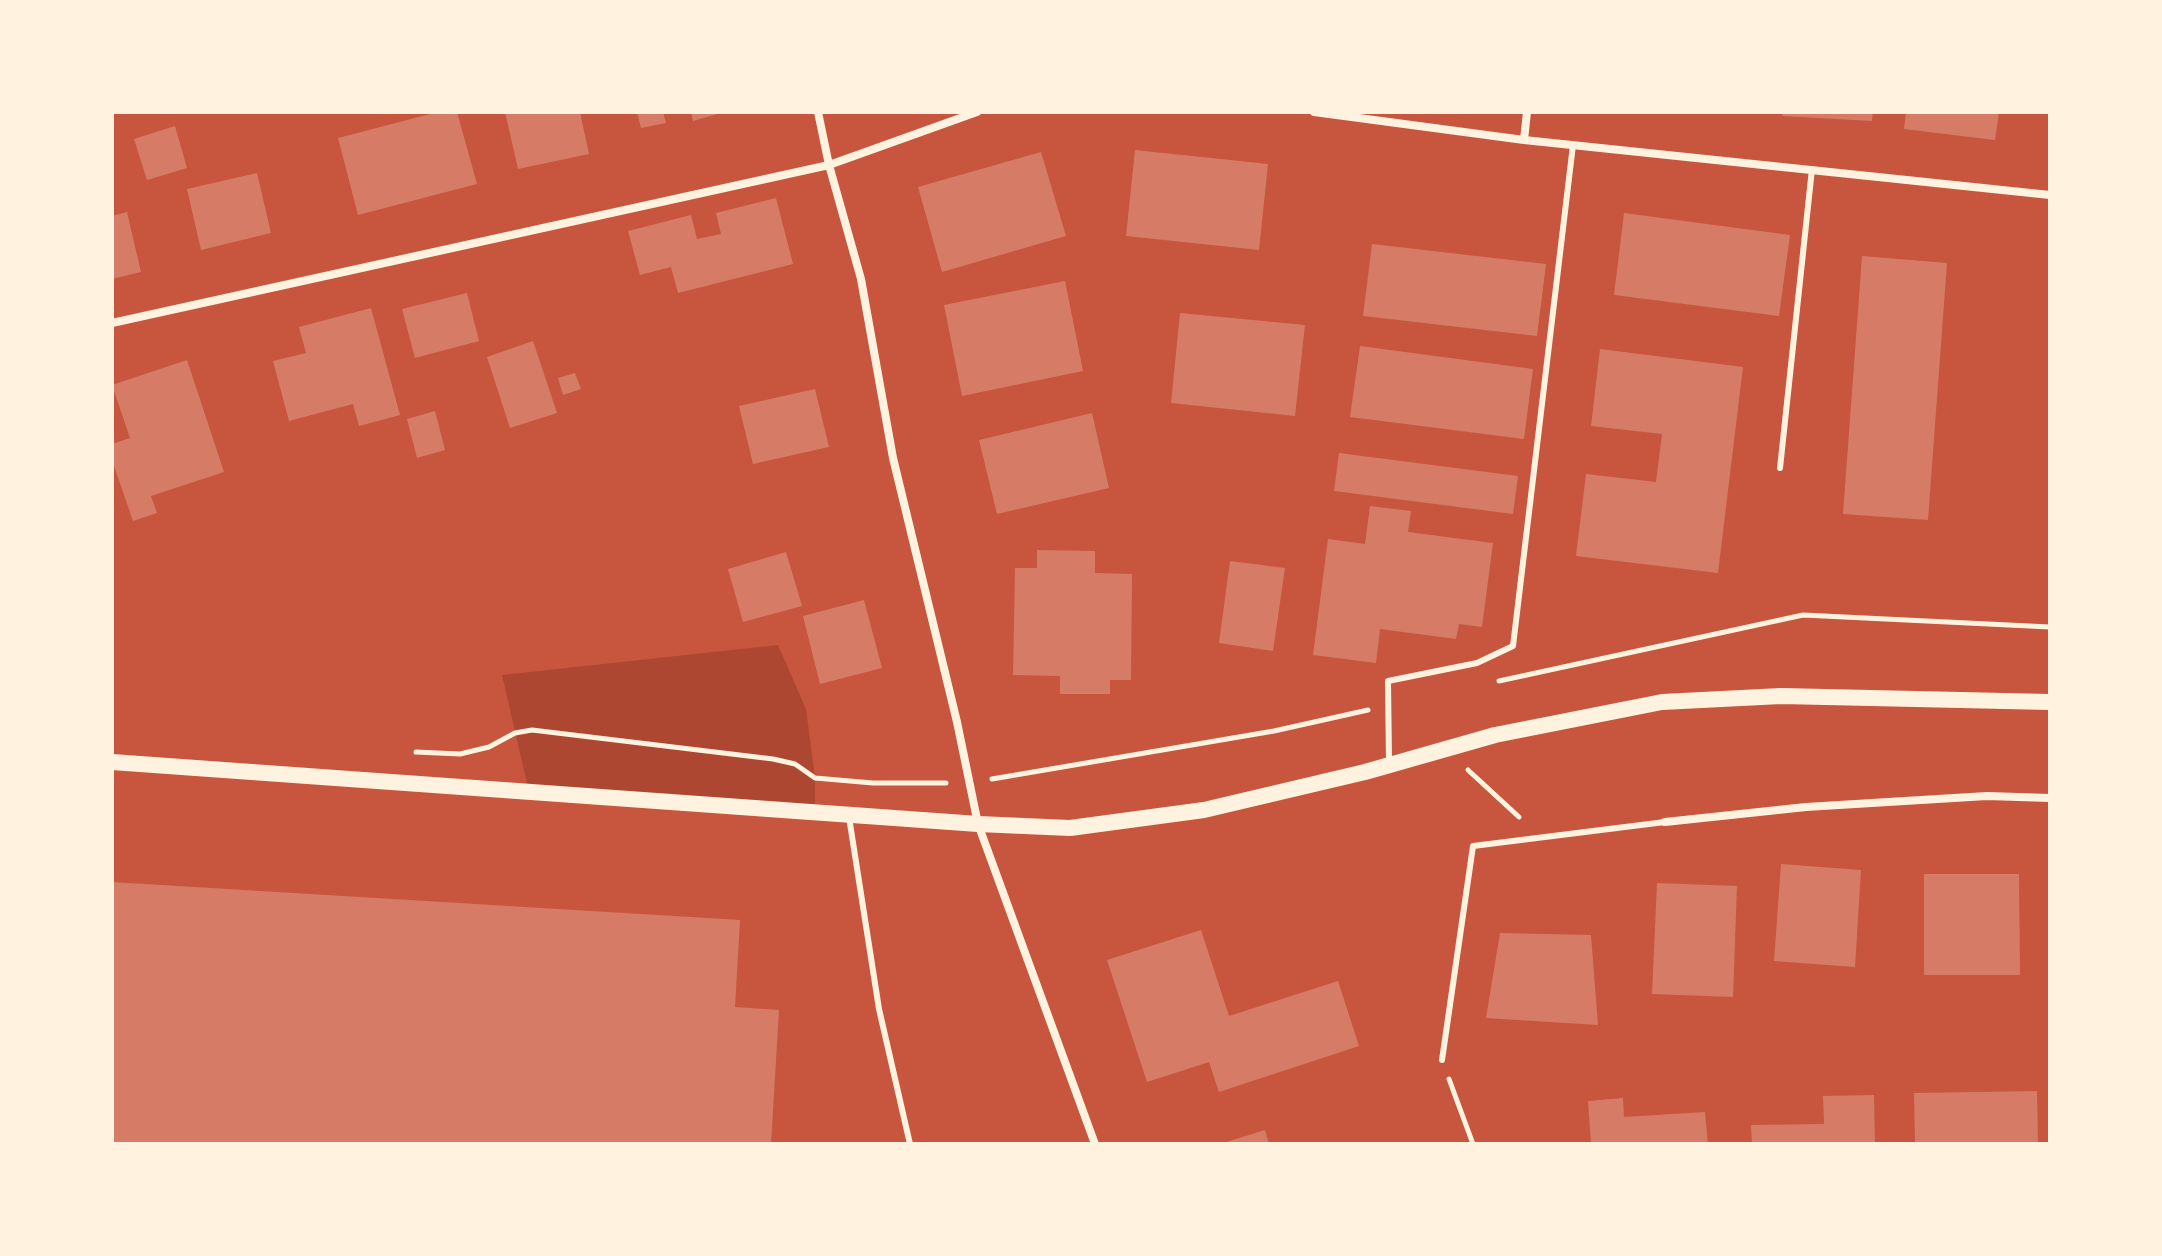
<!DOCTYPE html>
<style>
body{margin:0}
#map{position:relative;width:2162px;height:1256px;overflow:hidden;background:#c8553d;font-family:Ubuntu,sans-serif}
canvas{display:block}
.frame{position:absolute;inset:0;border:114px solid #fff3e0;pointer-events:none}
</style>
<div id="map">
<canvas width="2162" height="1256"></canvas>
<div class="frame"></div>
</div>
<script>
const ctx = document.querySelector('canvas').getContext('2d');
ctx.lineJoin = 'round';
function paint(path, color) {
  ctx.fillStyle = color;
  ctx.fill(path, 'evenodd');
}
function poly(rows) {
  const path = new Path2D();
  for (const r of rows) {
    path.moveTo(r[0], r[1]);
    for (let i = 2; i < r.length; i += 2) path.lineTo(r[i], r[i + 1]);
  }
  return path;
}
function strokePath(path, color, width, dash) {
  ctx.strokeStyle = color;
  ctx.lineWidth = width;
  ctx.lineCap = dash ? 'butt' : 'round';
  ctx.setLineDash(dash || []);
  ctx.stroke(path);
}
const green = poly([
 [778,645,806,709,815,778,815,813,529,792,502,675]
]);
const building = poly([
 [438,112,457,112,477,184,358,215,338,138],
 [505,112,580,112,589,154,518,169],
 [637,112,663,112,666,123,641,128],
 [691,112,721,112,721,113,693,121],
 [1783,112,1873,112,1872,121,1782,116],
 [1906,112,1999,112,1995,140,1904,129],
 [175,126,187,168,147,180,134,139],
 [1135,150,1268,164,1259,250,1126,236],
 [1041,152,1066,236,942,272,918,187],
 [257,173,271,233,201,250,187,189],
 [776,198,793,264,678,293,671,267,640,275,628,231,691,215,697,239,721,234,716,213],
 [127,212,141,272,112,279,112,216],
 [1624,213,1790,235,1779,316,1614,295],
 [1372,244,1546,264,1537,336,1363,316],
 [1862,256,1947,263,1928,520,1843,514],
 [1065,281,1083,371,962,396,944,305],
 [467,293,479,341,415,358,402,309],
 [371,308,400,415,359,426,353,404,289,421,273,361,306,353,299,327],
 [1180,313,1305,325,1295,416,1171,403],
 [533,341,557,413,510,428,487,357],
 [1360,346,1533,369,1524,439,1350,417],
 [1600,349,1743,367,1718,573,1576,556,1586,474,1656,482,1662,434,1591,426],
 [187,360,224,472,151,496,157,513,133,521,112,460,112,444,130,438,112,385],
 [575,373,581,389,563,395,558,378],
 [815,389,829,447,753,464,739,406],
 [435,411,445,450,417,458,407,419],
 [1092,413,1109,488,997,514,979,440],
 [1339,453,1518,476,1513,514,1334,491],
 [1370,506,1411,511,1408,532,1493,543,1482,627,1459,624,1456,639,1380,629,1376,663,1313,655,1328,539,1365,544],
 [1037,550,1095,551,1095,573,1132,574,1131,680,1110,680,1110,694,1060,694,1060,676,1013,675,1015,568,1037,568],
 [786,552,802,606,743,622,728,569],
 [1230,561,1285,568,1273,651,1219,643],
 [864,600,882,668,820,684,803,616],
 [1781,864,1861,870,1855,967,1774,961],
 [1924,874,2019,874,2020,975,1924,975],
 [112,882,740,920,735,1007,779,1010,771,1144,112,1144],
 [1657,883,1737,886,1733,997,1652,994],
 [1201,930,1229,1016,1338,981,1359,1046,1219,1092,1209,1062,1147,1082,1107,960],
 [1500,933,1591,935,1598,1025,1486,1018],
 [2037,1091,2038,1144,1915,1144,1914,1093],
 [1874,1095,1875,1144,1752,1144,1751,1125,1824,1124,1823,1096],
 [1623,1098,1624,1117,1705,1112,1708,1144,1591,1144,1588,1101],
 [1265,1130,1269,1144,1223,1144,1223,1143]
]);
const path = poly([
 [1499,681,1803,615,2050,627],
 [416,752,460,754,489,747,515,733,532,730,773,759,795,764,815,778,873,783,946,783],
 [1468,770,1519,817],
 [992,779,1274,731,1368,710],
 [1449,1079,1473,1144]
]);
const service = poly([
 [1780,468,1812,169],
 [1389,762,1388,681,1477,663,1513,646,1573,145],
 [849,817,879,1009,910,1144],
 [1442,1060,1473,846,1665,822]
]);
const minor = poly([
 [818,112,829,165,861,279,893,458,957,722,978,824,1095,1144],
 [1314,112,1524,140,2050,195],
 [1524,140,1527,112],
 [112,323,829,165,977,112],
 [1665,822,1806,807,1987,796,2050,798]
]);
const secondary = poly([
 [112,762,978,824,1070,828,1204,810,1365,772,1495,735,1662,702,1781,696,2050,702]
]);
paint(green, '#ae4732');
paint(building, '#d67c66');
strokePath(path, '#fff3e0', 5);
strokePath(service, '#fff3e0', 6);
strokePath(minor, '#fff3e0', 8);
strokePath(secondary, '#fff3e0', 16);
</script>
